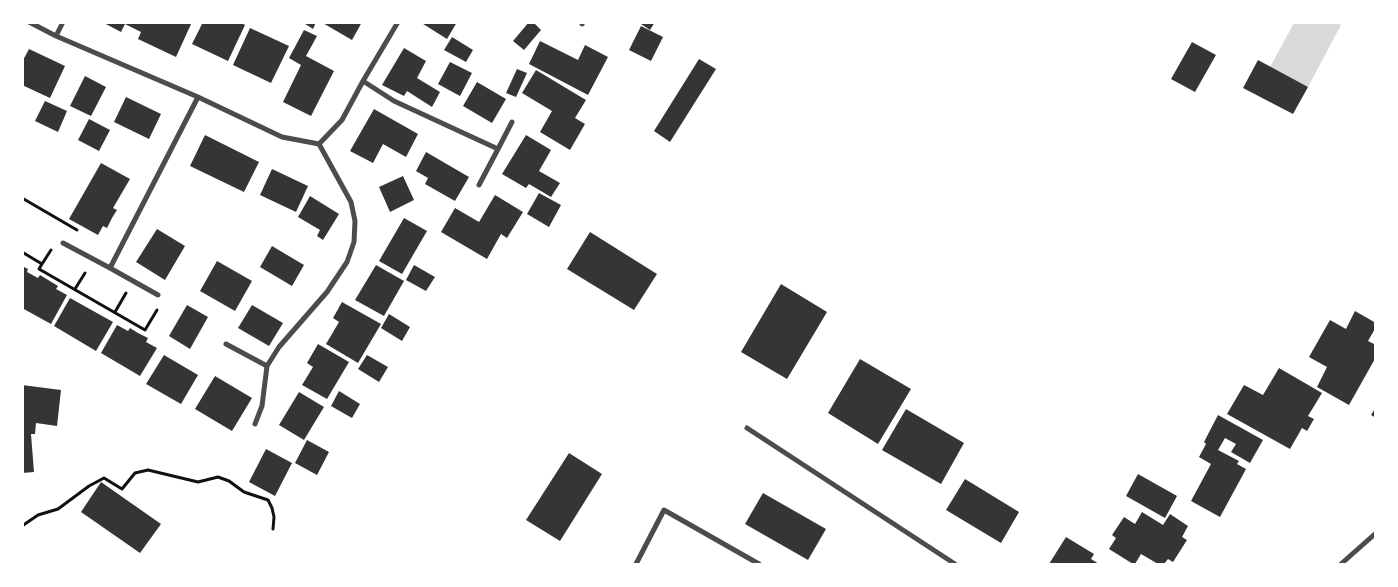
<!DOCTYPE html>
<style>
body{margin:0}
#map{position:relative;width:1398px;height:587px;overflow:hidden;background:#fff;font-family:Lato,sans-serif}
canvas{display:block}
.frame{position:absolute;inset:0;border:24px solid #fff;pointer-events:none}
</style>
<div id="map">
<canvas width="1398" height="587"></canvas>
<div class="frame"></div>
</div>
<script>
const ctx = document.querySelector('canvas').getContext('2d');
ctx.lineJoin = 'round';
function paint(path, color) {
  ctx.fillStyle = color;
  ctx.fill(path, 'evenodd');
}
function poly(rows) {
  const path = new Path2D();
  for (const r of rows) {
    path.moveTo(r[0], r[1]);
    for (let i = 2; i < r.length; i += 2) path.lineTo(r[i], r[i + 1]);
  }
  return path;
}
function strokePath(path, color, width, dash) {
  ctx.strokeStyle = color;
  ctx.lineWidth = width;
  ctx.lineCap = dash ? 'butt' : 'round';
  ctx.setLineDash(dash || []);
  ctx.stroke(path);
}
const water = poly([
 [1294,23,1336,23,1341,25,1308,87,1270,67]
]);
const building = poly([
 [102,22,192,22,176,57,138,39,141,32,125,24,121,32],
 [203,22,240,22,245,25,228,61,192,44],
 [302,22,316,22,313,29],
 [321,22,362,22,352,40],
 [420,22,457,22,447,39],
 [529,22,533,22,541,30,524,50,513,41],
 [638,22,655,22,650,30],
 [641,26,663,37,651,61,629,50],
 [250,28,289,46,271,83,233,65],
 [304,30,317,36,306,56,334,71,311,116,283,102,301,65,289,58],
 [452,37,473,50,466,62,444,50],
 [540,41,578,60,585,45,608,57,588,95,529,64],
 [1192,42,1216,55,1195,92,1171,79],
 [404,48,426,61,417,78,440,92,432,107,407,91,404,96,382,85],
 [29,49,65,66,50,98,22,85,22,62],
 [699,59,716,69,670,142,654,131],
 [1258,60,1308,87,1293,114,1243,88],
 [450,62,472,73,460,96,438,84],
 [517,69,527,73,516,97,506,93],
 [536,70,586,100,575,118,585,124,570,150,540,132,552,111,522,93],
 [85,76,106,87,91,116,70,106],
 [477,82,506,99,492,123,463,106],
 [126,97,161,114,149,139,114,122],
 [45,101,67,111,58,132,35,121],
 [374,109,418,134,406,157,383,144,373,163,350,151],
 [89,119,110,130,99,151,78,140],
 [205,135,259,162,244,192,190,166],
 [526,135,551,150,539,171,560,183,551,197,529,184,526,188,502,174],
 [426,152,469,177,455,201,425,184,428,178,416,171],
 [101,163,130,179,113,208,117,210,112,218,107,228,103,226,98,235,69,219],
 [272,169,308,186,296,212,260,195],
 [403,176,414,200,390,212,379,187],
 [539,193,561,205,549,227,527,214],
 [495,195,523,212,507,238,501,234,487,259,441,232,455,208,479,222],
 [310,196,339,214,323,240,317,236,320,230,298,217],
 [404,218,427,231,402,274,379,261],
 [157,229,185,246,165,280,136,262],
 [590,232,657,274,634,310,567,269],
 [272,246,304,265,292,286,260,267],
 [217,261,252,281,235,311,200,291],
 [376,265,404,281,384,316,355,300],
 [414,265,435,277,426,291,406,280],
 [22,266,28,269,27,272,38,278,40,275,58,286,56,289,67,295,51,324,22,308],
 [781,284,827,312,787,379,741,352],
 [70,298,113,322,96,351,54,326],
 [342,302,381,324,358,363,326,344,339,322,333,318],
 [187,305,208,317,190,349,169,336],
 [252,305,283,323,269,346,238,328],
 [1355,311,1376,323,1376,327,1368,341,1376,345,1376,357,1349,405,1317,387,1327,367,1309,357,1330,320,1346,329],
 [389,314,410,327,402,341,381,328],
 [117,325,128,331,130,328,138,333,148,338,146,342,157,348,140,376,101,353],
 [318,344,349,362,327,399,302,385,313,367,307,363],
 [164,355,198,375,181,404,146,384],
 [367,355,388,367,379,382,358,369],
 [860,359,911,389,878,444,828,413],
 [1279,368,1322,393,1308,416,1314,419,1307,431,1302,428,1290,449,1227,414,1244,385,1263,395],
 [215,376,252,398,232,431,195,409],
 [22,385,61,390,57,426,36,423,35,434,31,434,34,472,22,473],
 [339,391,360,404,352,418,331,406],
 [299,392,324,407,304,440,279,425],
 [1376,407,1376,418,1371,415],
 [906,409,964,443,941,484,882,450],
 [1218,415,1263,440,1250,463,1231,452,1236,444,1225,438,1218,450,1239,461,1237,464,1246,469,1220,517,1191,501,1211,464,1199,457,1206,444,1204,442],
 [307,440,329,452,317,475,295,463],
 [266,449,292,463,275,496,249,482],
 [569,453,602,474,560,541,526,520],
 [1138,474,1177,496,1165,518,1126,496],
 [965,479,1019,512,1001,543,946,510],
 [101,482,161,524,140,553,81,512],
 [763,493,826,529,808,560,745,524],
 [1142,512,1163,525,1170,514,1188,526,1182,537,1187,540,1173,562,1168,559,1164,564,1158,564,1141,554,1135,564,1133,564,1109,549,1116,538,1112,535,1124,517,1135,524],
 [1066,537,1094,554,1091,559,1099,564,1049,564]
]);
const path = poly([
 [22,198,77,230],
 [22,252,42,264,51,250],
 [42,264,39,269,145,330,157,310],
 [75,289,85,273],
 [115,312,126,293],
 [22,526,38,515,58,509,89,486,104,478,122,489,135,473,148,470,198,482,218,477,229,481,244,492,268,500,272,508,274,517,273,529]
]);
const minor = poly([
 [29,22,56,36,198,97,282,137,319,144,342,120,363,81,398,22],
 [581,22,582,24],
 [56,36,63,22],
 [363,81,394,101,498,149,512,122],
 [479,185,498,149],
 [63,243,110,268],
 [158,295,110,268,198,97],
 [226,344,267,366],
 [255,424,262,406,267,366,279,347,327,292,347,262,354,242,355,221,351,202,319,144],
 [747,428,955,564],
 [636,564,664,510,759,564],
 [1341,564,1376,533]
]);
paint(water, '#d9d9d9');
paint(building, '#353535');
strokePath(path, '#111', 3);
strokePath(minor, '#4c4c4c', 5);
</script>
